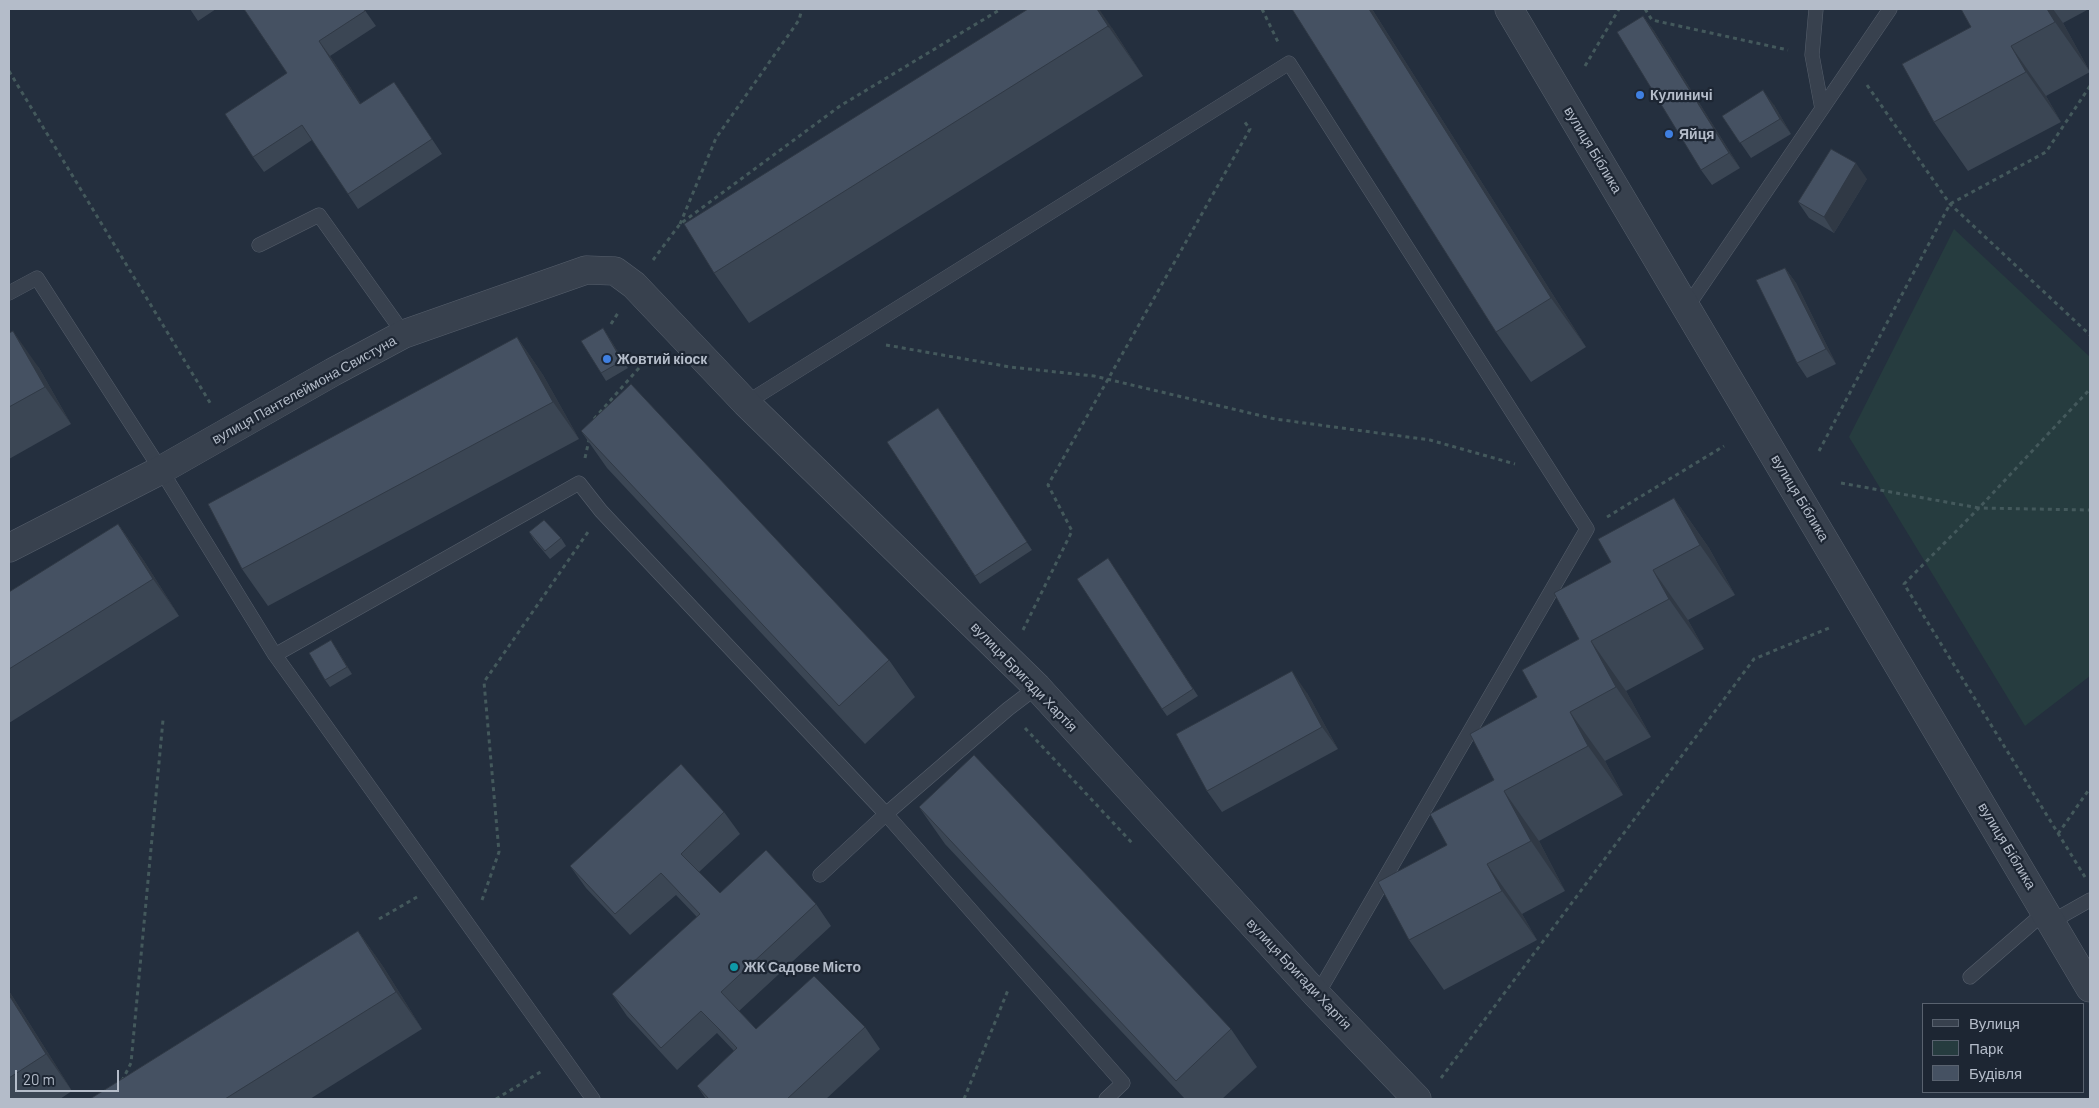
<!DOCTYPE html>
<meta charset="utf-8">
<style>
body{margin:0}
#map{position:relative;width:2099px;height:1108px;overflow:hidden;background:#242f3e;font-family:Barlow,sans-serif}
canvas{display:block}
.frame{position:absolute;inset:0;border:10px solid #b4bcc9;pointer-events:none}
.legend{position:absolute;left:1922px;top:1003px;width:162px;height:90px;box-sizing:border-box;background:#1d2633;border:1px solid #59626f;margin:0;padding:6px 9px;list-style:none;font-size:15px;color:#b4bcc9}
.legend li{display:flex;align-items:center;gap:10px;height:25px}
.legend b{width:25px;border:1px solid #59626f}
.scale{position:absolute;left:15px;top:1070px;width:104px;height:22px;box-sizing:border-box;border:2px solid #b4bcc9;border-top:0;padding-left:6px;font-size:15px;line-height:18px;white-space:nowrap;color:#b4bcc9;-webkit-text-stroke:4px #1d2633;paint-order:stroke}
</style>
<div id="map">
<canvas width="2099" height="1108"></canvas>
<div class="frame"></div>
<ul class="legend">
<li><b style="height:6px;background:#38414e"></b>Вулиця</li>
<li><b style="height:14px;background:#263c3f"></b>Парк</li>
<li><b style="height:14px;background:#455162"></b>Будівля</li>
</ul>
<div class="scale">20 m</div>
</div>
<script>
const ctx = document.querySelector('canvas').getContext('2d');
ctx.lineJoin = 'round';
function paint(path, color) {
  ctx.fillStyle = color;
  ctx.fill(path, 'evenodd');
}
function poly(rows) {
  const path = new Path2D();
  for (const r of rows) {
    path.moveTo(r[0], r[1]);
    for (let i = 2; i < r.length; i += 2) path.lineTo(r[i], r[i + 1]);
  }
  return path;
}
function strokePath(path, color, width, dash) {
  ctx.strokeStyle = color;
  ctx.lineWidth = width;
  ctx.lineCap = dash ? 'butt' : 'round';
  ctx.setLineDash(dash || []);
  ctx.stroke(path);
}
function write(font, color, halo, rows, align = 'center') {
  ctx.font = font + ' Barlow,sans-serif';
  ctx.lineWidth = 4.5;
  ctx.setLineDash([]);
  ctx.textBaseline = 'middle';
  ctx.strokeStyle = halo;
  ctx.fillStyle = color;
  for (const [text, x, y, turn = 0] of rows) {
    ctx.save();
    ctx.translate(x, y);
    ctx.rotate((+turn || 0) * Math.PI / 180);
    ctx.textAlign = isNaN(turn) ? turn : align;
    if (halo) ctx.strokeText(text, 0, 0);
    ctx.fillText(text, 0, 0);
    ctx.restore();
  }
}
const green = poly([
 [1954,229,2090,357,2090,676,2025,726,1849,437]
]);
const path = poly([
 [1262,9,1278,42],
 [1645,9,1652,20,1788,50],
 [1585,66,1619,9],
 [9,71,212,406],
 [1867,85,1950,204,2090,335],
 [680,224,716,138,799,20,802,9],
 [653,260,680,224,840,106,1001,9],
 [611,324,618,313],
 [886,345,1010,367,1094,376,1275,419,1430,440,1515,464],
 [594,419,646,360],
 [1819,451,1950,204,2046,152,2090,86],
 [585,458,589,440],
 [1841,483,1979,508,2090,389],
 [1607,517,1724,446],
 [1023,630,1072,531,1048,485,1250,129,1244,121],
 [1025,728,1133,844],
 [2058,834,2090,788],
 [2085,877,1904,584,1979,508,2090,510],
 [482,900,499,852,484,682,588,532],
 [379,919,417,897],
 [1441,1078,1754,659,1829,628],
 [122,1081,131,1063,163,720],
 [496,1099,542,1071],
 [964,1099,1008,990]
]);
const service = poly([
 [1816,9,1812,55,1822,109],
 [259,245,319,215,404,334],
 [9,293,37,278,161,470,275,655,593,1099],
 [1687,307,1890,9],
 [746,403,1289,63,1587,529,1317,995],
 [275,655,579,483,601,511,886,814,1008,709,1037,687],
 [820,875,886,814,1123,1083,1106,1099],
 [2051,922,2090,900],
 [1970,977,2045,912]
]);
const minor = poly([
 [9,548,161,470,333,372,404,334,586,270,615,271,634,285,746,403,1037,687,1317,995,1417,1099]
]);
const tertiary = poly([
 [1509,9,2090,988]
]);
const wall = poly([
 [190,9,216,9,198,21],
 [244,9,364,9,376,26,330,56,361,104,404,97,442,154,358,209,312,140,264,172,253,157,287,73],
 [1028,9,1112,28,1143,76,749,323,714,273],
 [1292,9,1372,9,1586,347,1531,382,1496,332],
 [1961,9,2089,9,2063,23,2090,72,2046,96,2061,122,1968,171,1934,122,1971,27],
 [1643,16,1654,31,1740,168,1712,185,1701,170],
 [1774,105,1791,134,1751,158,1722,116],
 [1867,179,1834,233,1809,218,1798,202],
 [1785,268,1796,283,1836,364,1807,378,1797,363],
 [603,328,628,368,606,381,601,373],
 [9,333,39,368,71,424,9,459],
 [517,337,543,375,579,439,268,606,242,569],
 [938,408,1032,550,980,584,887,442],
 [581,431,889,660,915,697,865,744,607,468],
 [1674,498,1709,548,1735,595,1688,620,1704,649,1626,691,1651,737,1605,761,1623,795,1539,841,1565,891,1522,914,1537,940,1444,990,1409,940,1537,697,1579,639,1611,562],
 [118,524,144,561,179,616,9,723,9,592],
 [529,532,561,538,566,546,550,559,534,540],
 [1113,566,1198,696,1167,716,1162,709],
 [336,648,352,674,330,687,325,680],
 [1307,693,1338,749,1222,812,1207,791],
 [919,807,1231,1029,1257,1067,1222,1099,1185,1099,945,844],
 [724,812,740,834,699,872,720,893,816,904,831,926,739,1011,756,1029,865,1027,880,1049,826,1099,706,1099,697,1086,734,1051,717,1033,677,1070,627,1016,612,994,697,917,676,895,630,935,586,888,570,866],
 [358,931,384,968,422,1029,310,1099,90,1099],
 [9,991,72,1091,60,1099,9,1099]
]);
const shadedWall = poly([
 [1097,9,1099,9,1112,28,1143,76,1108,26],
 [1369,9,1372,9,1586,347,1551,298],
 [2047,9,2053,9,2063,23,2090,72,2055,22],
 [1643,16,1654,31,1740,168,1729,153],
 [319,41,330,56,371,119,360,104],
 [2011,46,2046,96,2061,122,2026,72],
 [1763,90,1774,105,1791,134,1780,119],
 [1856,163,1867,179,1834,233,1824,217],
 [1785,268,1796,283,1836,364,1826,349],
 [603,328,628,368,622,361],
 [13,331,39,368,71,424,45,387],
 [517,337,543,375,579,439,553,402],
 [1674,498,1709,548,1735,595,1700,545],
 [118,524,144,561,179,616,153,579],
 [1653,570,1688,620,1704,649,1669,599],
 [331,640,336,648,352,674,347,667],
 [1591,641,1626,691,1651,737,1616,687],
 [1292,671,1307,693,1338,749,1322,727],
 [1570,712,1605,761,1623,795,1588,746],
 [1504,791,1539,841,1565,891,1531,841],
 [1487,864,1522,914,1537,940,1502,891],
 [358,931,384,968,422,1029,396,992],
 [9,991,72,1091,46,1054,9,995]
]);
const building = poly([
 [244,9,364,9,365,11,319,41,360,104,394,82,432,139,348,194,302,125,253,157,225,114,287,73,244,9],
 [1028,9,1097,9,1108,26,714,273,684,224,1028,9],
 [1292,9,1369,9,1551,298,1496,332,1292,9],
 [1961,9,2047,9,2055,22,2011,46,2026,72,1934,122,1902,64,1971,27,1961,9],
 [1643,16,1729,153,1701,170,1617,32,1643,16],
 [1763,90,1780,119,1740,143,1722,116,1763,90],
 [1831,149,1856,163,1824,217,1798,202,1831,149],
 [1785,268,1826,349,1797,363,1756,280,1785,268],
 [603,328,622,361,601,373,581,341,603,328],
 [13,331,45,387,9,407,9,333,13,331],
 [517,337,553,402,242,569,208,504,517,337],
 [631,384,889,660,839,706,581,431,631,384],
 [938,408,1027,542,975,576,887,442,938,408],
 [1674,498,1700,545,1653,570,1669,599,1591,641,1616,687,1570,712,1588,746,1504,791,1531,841,1487,864,1502,891,1409,940,1378,882,1447,845,1430,814,1494,780,1470,734,1537,697,1522,670,1579,639,1554,593,1611,562,1598,539,1674,498],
 [544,520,561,538,545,551,529,532,544,520],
 [118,524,153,579,9,669,9,592,118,524],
 [1108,558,1193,689,1162,709,1077,579,1108,558],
 [331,640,347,667,325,680,309,653,331,640],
 [1292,671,1322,727,1207,791,1176,734,1292,671],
 [974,755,1231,1029,1176,1081,919,807,974,755],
 [681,764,724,812,681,854,720,893,766,850,816,904,721,992,756,1029,814,976,865,1027,787,1099,709,1099,697,1086,737,1048,719,1029,701,1011,661,1048,612,994,700,914,661,873,615,914,570,866,681,764],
 [358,931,396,992,225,1099,90,1099,358,931],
 [9,995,46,1054,9,1078,9,995]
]);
const markers = [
 [1640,95,5,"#3f7fe0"],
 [1669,134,5,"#3f7fe0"],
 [607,359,5,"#3f7fe0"],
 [734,967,5,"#0f9aa8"]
];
const poiNames = [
 ["Кулиничі",1650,95],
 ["Яйця",1679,134],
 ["Жовтий кіоск",617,359],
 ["ЖК Садове Місто",744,967]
];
const streetNames = [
 ["вулиця Біблика",1593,150,59],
 ["вулиця Пантелеймона Свистуна",304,390,-29],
 ["вулиця Біблика",1800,498,59],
 ["вулиця Бригади Хартія",1024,677,46],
 ["вулиця Біблика",2007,846,59],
 ["вулиця Бригади Хартія",1299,974,47]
];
paint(green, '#263c3f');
strokePath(service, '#565f6c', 15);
strokePath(minor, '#565f6c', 29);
strokePath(tertiary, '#565f6c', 29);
strokePath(path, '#44595c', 3, [4, 4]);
strokePath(service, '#38414e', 14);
strokePath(minor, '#38414e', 28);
strokePath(tertiary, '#38414e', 28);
paint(wall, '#3b4654');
paint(shadedWall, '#303945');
paint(building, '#455162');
strokePath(building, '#303945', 1);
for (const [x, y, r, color] of markers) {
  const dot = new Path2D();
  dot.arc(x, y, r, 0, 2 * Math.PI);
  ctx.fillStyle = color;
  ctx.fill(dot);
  strokePath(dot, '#1d2633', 2);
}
write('bold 14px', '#b4bcc9', '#1d2633', poiNames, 'left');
write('14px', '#b4bcc9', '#1d2633', streetNames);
</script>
